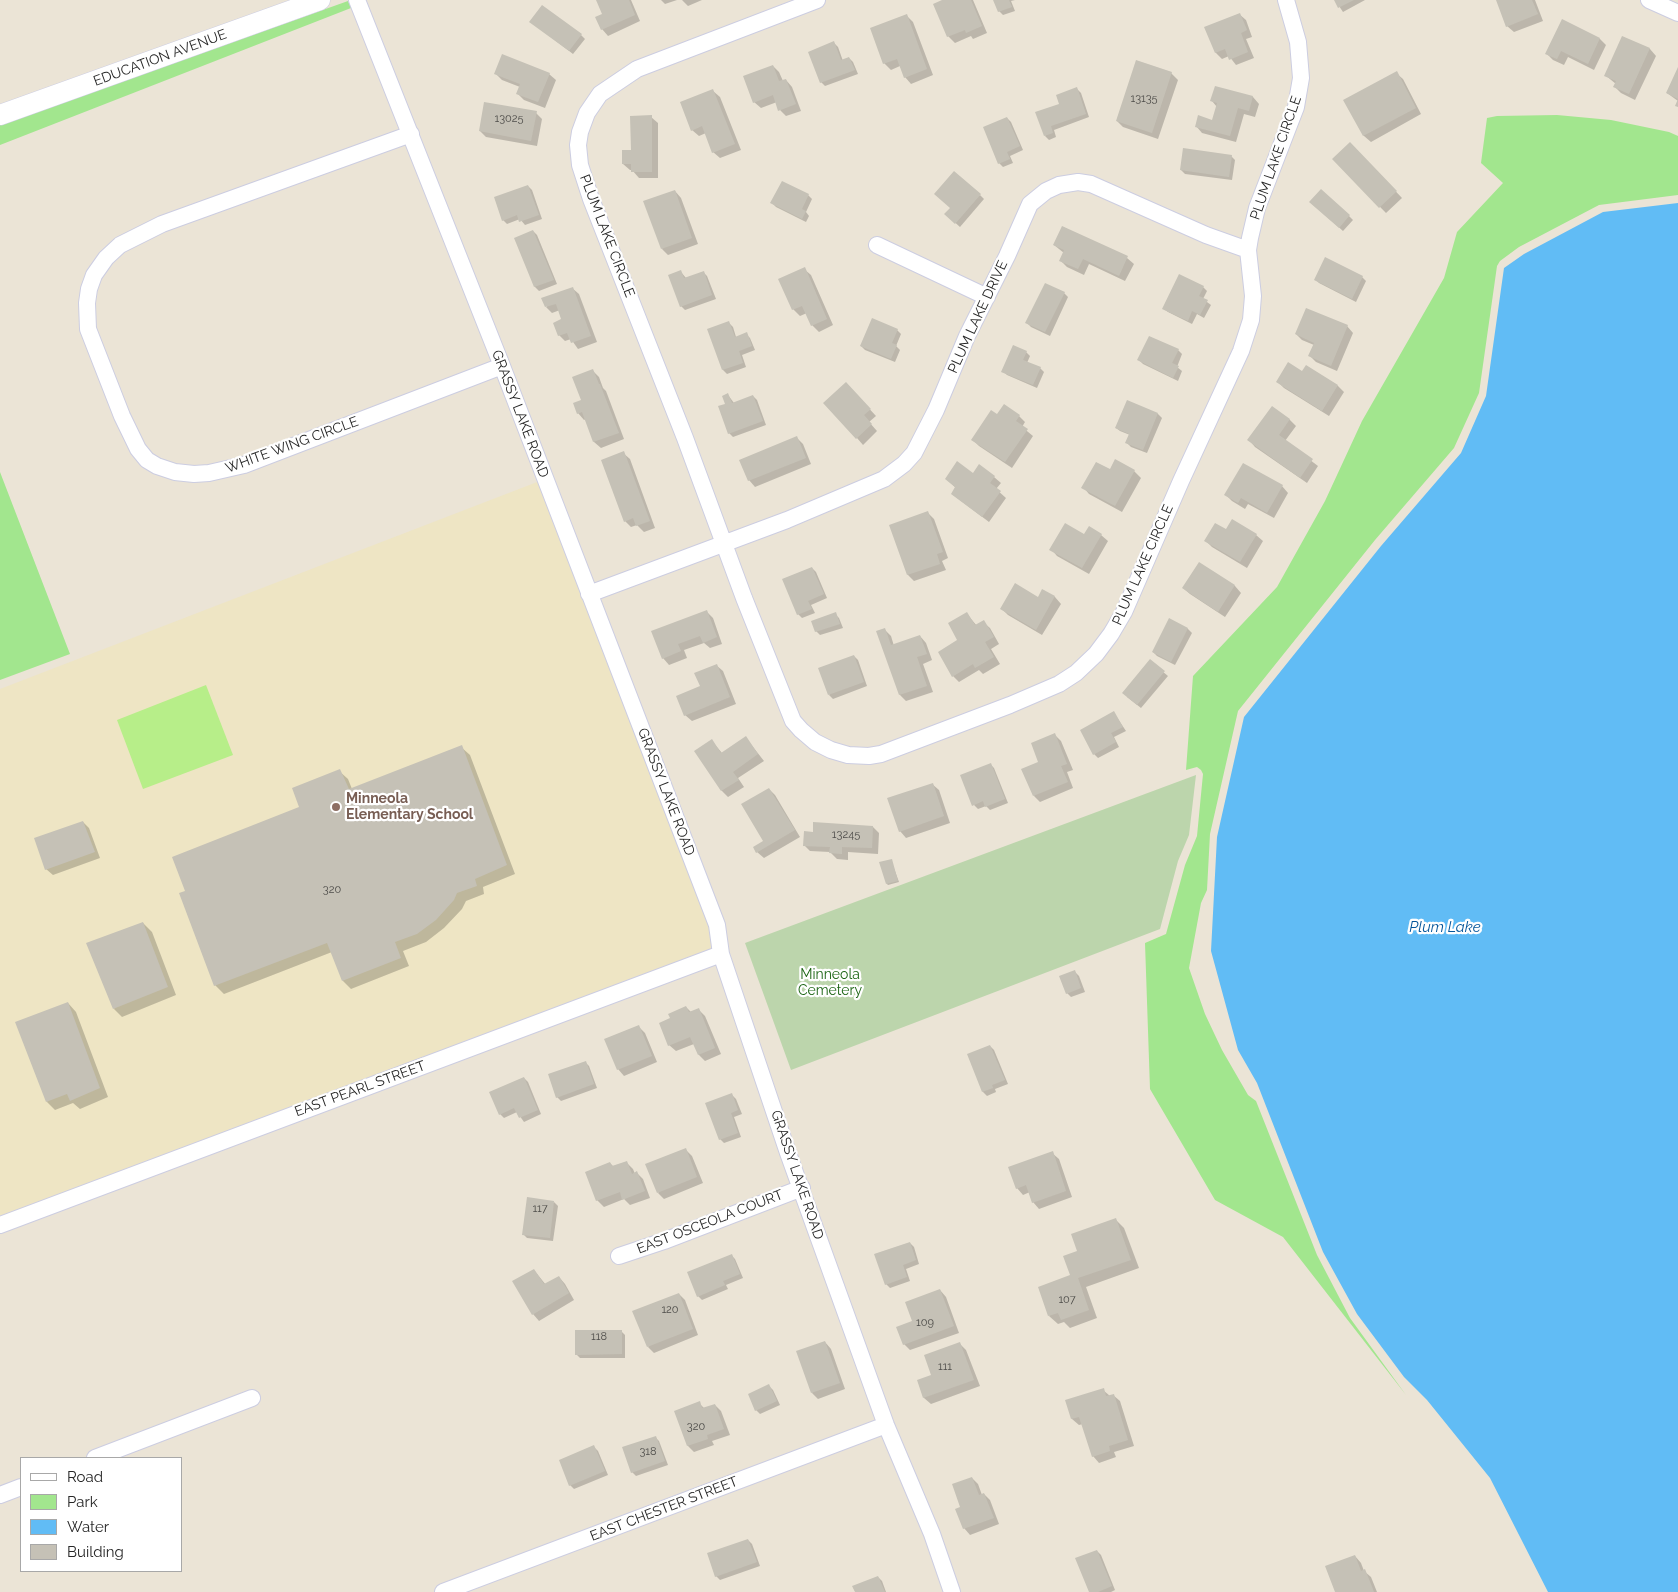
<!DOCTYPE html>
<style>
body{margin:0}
#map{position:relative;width:1678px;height:1592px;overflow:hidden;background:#ebe4d6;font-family:Raleway,sans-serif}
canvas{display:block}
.legend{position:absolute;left:20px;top:1457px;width:162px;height:115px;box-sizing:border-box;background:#fff;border:1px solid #a8a8a8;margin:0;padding:6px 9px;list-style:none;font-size:15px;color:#262626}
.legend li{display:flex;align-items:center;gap:10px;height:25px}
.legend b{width:25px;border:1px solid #a8a8a8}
</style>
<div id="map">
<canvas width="1678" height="1592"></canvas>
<ul class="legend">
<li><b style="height:6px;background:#fff"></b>Road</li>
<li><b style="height:14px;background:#a2e68e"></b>Park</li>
<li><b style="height:14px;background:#61bcf5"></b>Water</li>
<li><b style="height:14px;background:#c5c1b6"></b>Building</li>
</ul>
</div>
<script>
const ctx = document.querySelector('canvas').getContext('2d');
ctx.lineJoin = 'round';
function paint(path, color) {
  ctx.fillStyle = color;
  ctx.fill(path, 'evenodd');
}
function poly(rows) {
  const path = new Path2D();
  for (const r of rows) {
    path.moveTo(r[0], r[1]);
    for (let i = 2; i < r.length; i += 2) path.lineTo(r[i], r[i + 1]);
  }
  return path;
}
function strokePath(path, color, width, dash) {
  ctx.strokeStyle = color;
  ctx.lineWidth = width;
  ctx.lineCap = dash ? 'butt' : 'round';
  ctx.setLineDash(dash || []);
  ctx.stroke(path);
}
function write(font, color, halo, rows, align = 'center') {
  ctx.font = font + ' Raleway,sans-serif';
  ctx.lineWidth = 4.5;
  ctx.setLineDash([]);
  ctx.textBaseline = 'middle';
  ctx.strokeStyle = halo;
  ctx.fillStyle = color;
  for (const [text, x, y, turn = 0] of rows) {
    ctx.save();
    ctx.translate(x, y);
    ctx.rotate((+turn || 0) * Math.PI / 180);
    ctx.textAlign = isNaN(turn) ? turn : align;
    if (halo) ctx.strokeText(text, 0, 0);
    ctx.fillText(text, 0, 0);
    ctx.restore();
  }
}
const education = poly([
 [545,479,721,954,0,1225,0,689]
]);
const green = poly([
 [348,1,351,8,0,145,0,125],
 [1557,115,1611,120,1669,132,1678,136,1678,195,1599,205,1519,247,1500,261,1497,266,1479,393,1454,448,1375,540,1238,711,1210,834,1207,890,1201,903,1189,968,1205,1014,1222,1050,1248,1095,1256,1101,1317,1255,1350,1318,1406,1395,1283,1237,1215,1200,1150,1089,1145,943,1166,934,1185,865,1197,836,1203,774,1201,770,1197,767,1186,770,1193,676,1277,587,1325,501,1362,421,1444,278,1457,232,1503,183,1481,163,1487,118,1497,116],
 [0,472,70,654,0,680]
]);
const cemetery = poly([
 [1196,775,1189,835,1178,861,1160,929,791,1070,745,943]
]);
const pitch = poly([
 [206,685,233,755,143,789,117,720]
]);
const water = poly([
 [1678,203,1678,1592,1548,1592,1490,1478,1427,1400,1404,1377,1357,1314,1323,1252,1257,1083,1238,1050,1211,951,1217,837,1244,717,1381,546,1461,453,1486,396,1504,268,1524,254,1603,212]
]);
const shadow = poly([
 [597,0,631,0,640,21,608,36,602,29,603,14],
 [661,0,677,0,665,4],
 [682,0,702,0,688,6],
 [945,0,973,0,987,33,973,39,971,36,955,43,948,36],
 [995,0,1015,0,1011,1,1015,11,1003,15,999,11],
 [1335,0,1365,0,1343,12],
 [1498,0,1535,0,1543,21,1514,32,1507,26],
 [1239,14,1246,20,1252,37,1246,39,1254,58,1236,65,1229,56,1222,59,1216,53,1205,28],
 [907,16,913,22,933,75,911,84,905,77,900,66,891,70,884,63],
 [1563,21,1600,39,1606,45,1594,70,1568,57,1564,65,1553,60,1547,54],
 [535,25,581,35,585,39,573,54],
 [1623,37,1650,49,1656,56,1635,100,1621,93,1615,87,1616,84,1605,75],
 [834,43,838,47,843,61,849,58,853,62,858,74,825,86,821,82],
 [773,66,779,72,783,81,786,80,792,87,801,111,786,116,780,110,777,102,761,108,754,102],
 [1678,70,1678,101,1667,93],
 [1171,73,1178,80,1158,139,1123,127,1117,121],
 [1396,73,1403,79,1421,114,1371,142,1364,136,1345,100],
 [496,74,549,74,556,80,545,108,524,100,518,94,520,87,502,80],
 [1216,87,1253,97,1259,104,1255,117,1244,114,1236,142,1202,133,1196,126,1213,121,1217,107,1212,101],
 [1077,89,1081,93,1089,117,1054,130,1056,137,1049,140,1045,136,1060,104],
 [713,91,720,97,741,150,720,158,713,152,706,133,699,136,692,130],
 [536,113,542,119,537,146,486,137,480,131],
 [651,117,658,123,658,178,639,178,632,170,630,170,623,164],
 [1007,118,1011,122,1023,150,1010,156,1013,163,1003,167,999,163],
 [1350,143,1402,198,1386,213,1333,159],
 [1231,156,1235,160,1232,180,1185,174,1181,170],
 [528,186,532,190,542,219,525,225,520,219,507,224,503,220],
 [675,191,681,198,698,244,668,255,662,249],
 [808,195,812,199,806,212,809,216,806,222,776,207,772,203],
 [980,195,984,199,960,227,950,218,951,208],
 [1315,206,1349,216,1353,220,1343,231],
 [1063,227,1127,258,1134,264,1125,281,1089,264,1084,275,1067,267,1060,260,1064,253,1054,245],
 [533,231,537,235,557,284,539,291,535,287,516,238],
 [804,269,811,275,833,325,819,332,812,325,807,313,800,316,793,309,780,279],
 [681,272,686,278,703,272,707,276,716,299,685,310,681,306],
 [1362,277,1366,281,1356,302,1319,283,1315,279],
 [1203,287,1207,291,1203,299,1211,305,1204,318,1197,314,1192,324,1168,312,1164,309],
 [572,288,579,294,597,342,578,349,571,339,565,341,559,335,563,320,560,310,552,313,546,307],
 [1064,293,1068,297,1050,336,1031,327,1027,323],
 [729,323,733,327,736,337,746,334,750,338,755,350,742,355,746,367,727,374,723,370,709,330],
 [1347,326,1353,333,1337,371,1316,362,1310,356,1314,345,1302,340,1296,334],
 [897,330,901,334,896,346,900,350,895,362,865,350,861,346],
 [1150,337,1178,350,1182,354,1177,367,1182,371,1178,381,1143,364,1139,360],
 [1026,352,1030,356,1027,363,1040,368,1044,372,1037,388,1007,375,1003,371],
 [1307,367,1338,386,1344,392,1329,416,1284,388,1278,382,1303,373],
 [593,371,599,377,603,388,606,391,624,439,601,448,594,442,586,419,584,420,578,413],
 [852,390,876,416,869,422,877,431,863,445,857,438],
 [728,395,734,403,753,396,757,400,766,425,733,437,729,433,727,404],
 [1127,402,1158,414,1162,418,1147,453,1131,447,1127,443,1130,435,1120,431,1116,428],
 [997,416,1019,416,1025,422,1022,427,1033,436,1012,468,979,446,973,440],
 [1289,419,1296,426,1285,441,1318,466,1307,483,1255,447,1249,440],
 [797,438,803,444,811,464,755,487,749,480],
 [623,453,630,459,655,528,644,532,637,525,631,527,625,521],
 [1115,461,1134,471,1141,478,1122,512,1089,494,1083,487,1110,471],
 [973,474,994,477,1001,483,996,489,1006,498,989,522,952,494,956,488,946,479],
 [1282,486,1288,493,1274,518,1248,504,1245,509,1232,501,1226,495],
 [928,513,934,519,948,558,942,561,946,570,914,581,908,575,891,526],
 [1226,531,1256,535,1263,541,1247,568,1212,547,1206,541],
 [1101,535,1108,541,1089,574,1057,556,1051,549,1084,536],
 [1199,564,1235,586,1241,593,1225,617,1190,594,1183,588],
 [812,568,816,572,827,598,811,605,815,613,802,618,798,614],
 [1043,590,1055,597,1061,604,1042,635,1008,615,1001,608,1038,598],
 [706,611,713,618,722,644,710,648,704,643,684,650,687,658,669,665,663,658],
 [835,614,839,618,843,628,820,635,816,631],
 [967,614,977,626,983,622,990,628,999,644,991,649,1000,664,983,674,979,670,959,682,953,676,959,640],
 [1170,620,1188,629,1192,633,1175,665,1157,656,1153,652],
 [884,629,891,636,894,646,920,636,926,643,932,660,923,664,933,692,906,701,900,695,878,632],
 [854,656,858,660,867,686,833,699,829,695],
 [1150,661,1168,676,1141,708,1127,697],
 [716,665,723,671,736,704,692,721,685,715],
 [1114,713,1126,731,1114,737,1119,747,1098,758,1094,754],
 [1055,735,1061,741,1073,770,1067,772,1073,788,1040,802,1034,796,1040,763],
 [746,738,764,761,738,778,744,787,728,797,722,791,696,751,712,741,722,753],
 [461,747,470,755,515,874,483,887,484,894,466,901,462,909,444,928,426,942,403,951,409,966,351,989,343,981,332,952,224,994,215,985,186,891,301,807,339,771,348,779,352,789],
 [990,764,994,768,1008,803,990,810,986,806,978,809,974,805],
 [932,784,939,790,950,823,906,838,900,831],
 [769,789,775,795,800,837,764,858,757,852,764,841],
 [83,822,89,828,100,858,53,875,46,869],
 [873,827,879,833,878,854,848,852,848,860,837,859,830,852,810,851,804,845,814,833],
 [891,860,899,882,888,885,887,884],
 [143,923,152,932,176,995,122,1017,114,1009],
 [1075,972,1079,976,1085,992,1071,997,1067,993],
 [68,1003,76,1012,108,1097,80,1109,73,1103,55,1110,47,1102],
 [686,1007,691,1012,698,1009,705,1016,721,1054,705,1061,699,1055,694,1044,676,1051,669,1045,672,1019],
 [639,1027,645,1033,657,1062,624,1076,618,1069],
 [990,1046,994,1050,1008,1084,995,1089,996,1092,987,1096,983,1092,969,1055],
 [585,1062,589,1066,597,1088,561,1101,557,1097],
 [524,1078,528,1082,541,1114,524,1122,517,1112,504,1118,500,1114],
 [732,1095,736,1099,742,1114,734,1117,741,1137,724,1143,720,1139],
 [686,1150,692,1156,703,1183,664,1199,658,1193],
 [1052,1153,1059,1159,1072,1197,1039,1209,1033,1202,1030,1192,1023,1195,1017,1188],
 [626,1162,633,1169,635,1174,637,1173,643,1179,650,1198,630,1205,624,1199,604,1207,597,1200,587,1173,610,1163,614,1167],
 [554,1202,558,1206,553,1241,527,1238,523,1234],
 [1116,1220,1124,1228,1139,1268,1086,1287,1097,1318,1070,1328,1064,1322,1058,1324,1049,1316,1072,1276,1078,1252],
 [910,1243,914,1247,919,1264,906,1269,910,1281,890,1288,886,1284],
 [731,1255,735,1259,743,1278,726,1285,728,1289,702,1300,698,1296],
 [534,1270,546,1285,559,1277,565,1284,574,1300,539,1321,533,1314,514,1282],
 [940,1290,946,1297,959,1333,910,1350,904,1344,913,1322],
 [679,1294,685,1300,698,1335,654,1353,648,1347],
 [621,1331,625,1335,625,1358,580,1358,576,1354],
 [825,1342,831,1349,845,1389,818,1399,812,1393],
 [960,1344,966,1350,980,1386,931,1404,924,1398,918,1381,933,1375],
 [769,1386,773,1390,780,1405,760,1414,756,1410],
 [1103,1390,1110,1396,1113,1395,1120,1401,1134,1446,1114,1452,1116,1457,1099,1463,1093,1456,1083,1424,1079,1425,1072,1419,1067,1401],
 [699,1403,705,1409,715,1405,721,1411,730,1435,712,1441,714,1445,694,1452,688,1446,676,1411],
 [655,1437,659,1441,668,1465,636,1476,632,1472],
 [594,1447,598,1451,608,1475,574,1489,570,1485],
 [972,1478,978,1484,982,1495,984,1494,990,1500,999,1524,970,1535,964,1528,962,1508],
 [748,1540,752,1544,760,1566,720,1580,716,1576],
 [1097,1551,1101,1555,1115,1590,1111,1592,1090,1592],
 [1355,1556,1361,1563,1364,1571,1371,1577,1377,1592,1336,1592],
 [878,1577,882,1581,886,1592,856,1592]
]);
const building = poly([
 [596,0,629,0,635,15,601,30,595,17,602,14],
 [942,0,971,0,982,26,966,33,965,30,947,37,933,4],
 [993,0,1009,0,1012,7,998,12],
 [1334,0,1354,0,1338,8],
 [1496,0,1532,0,1538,14,1506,27],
 [542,5,582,34,569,51,529,22],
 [1240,13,1247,30,1241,33,1248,52,1229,60,1225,49,1215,53,1204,27],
 [907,14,927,69,904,78,897,59,883,64,870,28],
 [1562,19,1600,38,1588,64,1561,51,1557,59,1545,54],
 [1622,36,1650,48,1629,94,1613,87,1616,81,1604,76],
 [834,41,841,60,849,57,855,70,820,83,808,52],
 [502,54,550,73,538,102,516,94,520,84,494,74],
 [1136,60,1172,72,1152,133,1116,121],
 [773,65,779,81,786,79,796,104,778,111,773,95,753,103,743,76],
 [1678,67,1678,107,1675,106,1678,99,1666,93],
 [1397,71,1416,108,1363,136,1343,100],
 [1215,86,1253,96,1249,111,1238,108,1230,136,1195,127,1198,115,1212,120,1217,103,1210,101],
 [1077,87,1086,114,1051,126,1053,133,1044,136,1035,112,1059,104,1056,95],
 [713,89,735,144,712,153,702,126,691,131,680,102],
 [484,102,537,111,531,141,479,131],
 [652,115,652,172,631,172,631,164,622,164,622,150,631,150,630,116],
 [1007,117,1020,146,1007,152,1010,159,998,164,983,127],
 [1350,142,1397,191,1379,208,1332,159],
 [1183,148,1232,155,1229,177,1180,170],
 [954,171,981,194,955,224,944,214,950,208,934,194],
 [782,181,809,194,802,209,806,211,802,219,770,203],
 [528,185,539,215,519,222,517,215,502,221,494,197],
 [1321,189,1350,215,1339,228,1309,202],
 [675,190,692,238,661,249,643,201],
 [1062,226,1128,256,1119,276,1083,259,1078,269,1059,261,1064,250,1053,245],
 [533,230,554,280,534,287,514,238],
 [1325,257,1363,276,1352,299,1314,280],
 [805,267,827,319,811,326,802,306,792,310,778,279],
 [681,270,684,278,704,271,712,295,680,307,668,275],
 [1179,274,1204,286,1199,296,1208,300,1200,315,1192,311,1188,321,1162,309],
 [1045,283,1065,292,1045,332,1025,323],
 [573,287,591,336,571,343,567,333,558,336,553,323,561,319,556,304,545,307,541,298],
 [1306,308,1348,325,1331,366,1308,356,1314,343,1295,334],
 [872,318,898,329,892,343,897,345,891,359,860,346],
 [729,321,735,337,747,332,752,346,739,351,743,363,722,370,707,329],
 [1149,336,1179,349,1172,363,1179,366,1173,378,1137,360],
 [1013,345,1027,351,1023,360,1041,367,1033,385,1001,372],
 [1288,362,1302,371,1306,365,1338,385,1322,411,1276,382],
 [593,369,599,384,600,384,619,433,593,442,582,412,577,414,573,403,581,400,572,377],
 [846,382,871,409,864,415,872,424,856,439,823,403],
 [728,393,732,403,753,395,763,421,728,434,718,406,725,404,722,396],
 [1127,400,1158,413,1143,450,1125,443,1129,434,1115,428],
 [1004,404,1020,415,1016,421,1028,429,1005,462,971,440,991,410,997,414],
 [1272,406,1290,419,1279,435,1313,459,1300,478,1247,440],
 [797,436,806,458,748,481,739,460],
 [624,451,650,521,636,526,633,518,624,522,601,460],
 [1115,459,1135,470,1115,506,1081,488,1096,462,1110,469],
 [957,461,973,473,979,464,995,476,990,483,1001,491,982,517,951,494,955,487,945,479],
 [1243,463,1283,485,1267,513,1241,498,1238,503,1224,495],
 [928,511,943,552,937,554,940,564,907,575,889,525],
 [1232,519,1257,534,1240,562,1204,541,1215,523,1226,529],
 [1065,523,1084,534,1089,526,1102,534,1082,568,1049,550],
 [1199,562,1235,585,1218,612,1182,588],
 [812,567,824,594,808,601,812,609,797,615,782,579],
 [1015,583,1038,597,1042,589,1055,596,1036,630,1000,609],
 [707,610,717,637,703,643,700,636,678,644,681,651,662,659,651,631],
 [836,612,840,624,815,632,811,621],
 [967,612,975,625,984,620,994,637,985,642,994,657,975,668,973,664,952,677,938,652,957,640,948,623],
 [1169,618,1188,628,1171,662,1152,652],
 [885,628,891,645,920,635,927,654,917,657,927,686,899,695,876,631],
 [854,655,864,682,828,695,818,668],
 [1150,659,1165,671,1137,705,1122,693],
 [717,664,730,697,684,716,676,696,700,686,694,673],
 [1114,711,1123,727,1111,733,1116,742,1093,755,1080,730],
 [1055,733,1067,764,1061,766,1068,782,1033,796,1021,769,1038,762,1031,743],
 [746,736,758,754,733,772,739,780,721,791,694,751,712,739,721,753],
 [462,745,507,865,475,879,477,886,457,893,454,900,436,920,417,934,395,942,401,958,342,981,327,943,214,986,179,893,185,891,172,857,299,807,292,788,340,769,349,789],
 [991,763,1005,799,985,807,983,801,972,806,960,775],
 [933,783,944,816,899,832,887,798],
 [769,788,795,830,756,853,753,847,763,841,741,804],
 [83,821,95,852,45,870,34,838],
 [813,822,873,826,872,848,842,847,842,854,829,853,830,847,803,846,804,831,813,832],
 [892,859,898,881,886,884,879,862],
 [143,922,168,987,113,1009,86,943],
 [1075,970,1081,988,1066,994,1059,976],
 [68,1002,100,1088,70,1101,67,1094,46,1102,15,1022],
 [686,1006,689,1012,699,1008,715,1048,698,1055,690,1037,668,1046,659,1023,670,1018,668,1014],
 [639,1025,652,1056,617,1070,604,1039],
 [990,1045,1005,1080,992,1085,993,1088,982,1092,967,1054],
 [586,1061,594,1084,556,1098,548,1074],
 [524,1077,538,1110,519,1118,514,1108,499,1115,489,1092],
 [732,1093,738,1110,731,1113,738,1133,719,1140,705,1103],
 [686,1148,697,1177,657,1193,645,1164],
 [1053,1151,1066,1191,1032,1203,1026,1185,1016,1189,1008,1167],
 [627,1161,632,1174,637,1171,645,1191,622,1200,620,1192,596,1201,585,1172,610,1162,612,1166],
 [527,1197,554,1201,550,1238,522,1235],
 [1116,1218,1131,1260,1078,1278,1089,1310,1061,1320,1058,1313,1048,1316,1038,1287,1070,1275,1063,1256,1077,1251,1071,1234],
 [910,1242,916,1260,903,1265,907,1277,885,1285,874,1254],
 [732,1254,740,1274,723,1281,725,1285,697,1297,687,1272],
 [534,1269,544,1284,559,1276,569,1293,532,1315,512,1281],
 [940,1289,954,1326,903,1345,896,1327,912,1321,905,1302],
 [679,1293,693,1329,647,1347,632,1311],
 [575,1330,622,1330,622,1354,575,1355],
 [825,1341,840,1383,811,1393,796,1351],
 [960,1342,974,1380,923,1398,917,1380,931,1375,924,1355],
 [769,1384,777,1401,755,1411,748,1394],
 [1104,1388,1106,1396,1114,1394,1128,1440,1109,1446,1110,1451,1092,1457,1079,1417,1071,1419,1065,1400],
 [700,1401,702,1408,715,1404,724,1429,707,1435,708,1439,687,1446,674,1411],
 [656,1436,665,1461,631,1473,622,1447],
 [594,1445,605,1471,569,1486,559,1460],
 [972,1477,979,1495,984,1493,994,1518,963,1529,955,1509,960,1507,952,1484],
 [748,1539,757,1562,715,1577,707,1553],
 [1097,1550,1112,1586,1098,1592,1089,1592,1075,1558],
 [1355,1555,1361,1571,1365,1569,1374,1592,1335,1592,1325,1566],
 [878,1576,885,1592,855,1592,852,1586]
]);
const minor = poly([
 [357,0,502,366,717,925,721,954,788,1153,886,1425,932,1534,952,1592],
 [817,0,637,69,600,94,587,113,580,132,578,145,580,165,591,199,685,438,744,598,793,721,801,730,815,742,831,750,848,755,869,756,881,754,1010,705,1059,684,1076,673,1096,654,1111,634,1124,612,1181,481,1241,351,1251,320,1253,296,1248,250,1250,238,1257,208,1296,107,1301,78,1298,42,1286,0],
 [1649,0,1678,13],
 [411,134,162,224,120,245,106,258,94,275,89,289,87,303,88,329,122,416,138,449,147,460,157,466,175,472,194,474,209,473,244,465,502,366],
 [877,245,987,297],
 [589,594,787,520,884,479,904,464,914,453,936,410,967,336,1007,256,1030,204,1046,191,1059,185,1078,182,1091,184,1206,235,1248,250],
 [0,1225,721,954],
 [619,1256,664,1241,802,1188],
 [95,1458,252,1398],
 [0,1495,21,1487],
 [443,1592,886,1425]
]);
const tertiary = poly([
 [0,115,320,0]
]);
const markers = [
 [336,807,5,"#8d6e63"]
];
const numberNames = [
 ["13135",1144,99],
 ["13025",509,119],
 ["13245",846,835],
 ["320",332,890],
 ["117",540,1209],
 ["107",1067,1300],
 ["120",670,1310],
 ["109",925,1323],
 ["118",599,1337],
 ["111",945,1367],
 ["320",696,1427],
 ["318",648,1452]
];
const streetNames = [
 ["EDUCATION AVENUE",160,58,-20],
 ["PLUM LAKE CIRCLE",1276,158,-71],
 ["PLUM LAKE CIRCLE",607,236,69],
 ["PLUM LAKE DRIVE",978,317,-65],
 ["GRASSY LAKE ROAD",520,414,69],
 ["WHITE WING CIRCLE",292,445,-20],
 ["PLUM LAKE CIRCLE",1143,565,-66],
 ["GRASSY LAKE ROAD",666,792,69],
 ["EAST PEARL STREET",360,1089,-20],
 ["GRASSY LAKE ROAD",797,1175,71],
 ["EAST OSCEOLA COURT",710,1222,-21],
 ["EAST CHESTER STREET",664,1509,-21]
];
const educationNames = [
 ["Minneola",346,799],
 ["Elementary School",346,815]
];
const parkNames = [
 ["Minneola",830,975],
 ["Cemetery",830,991]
];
const waterNames = [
 ["Plum Lake",1445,927]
];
paint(education, '#eee5c4');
paint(green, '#a2e68e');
paint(cemetery, '#bcd5ac');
paint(pitch, '#b7ee89');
paint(water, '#61bcf5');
paint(shadow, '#0003');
paint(building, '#c5c1b6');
strokePath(minor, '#cccde1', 18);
strokePath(tertiary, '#cccde1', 21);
strokePath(minor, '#fff', 16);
strokePath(tertiary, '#fff', 20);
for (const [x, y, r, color] of markers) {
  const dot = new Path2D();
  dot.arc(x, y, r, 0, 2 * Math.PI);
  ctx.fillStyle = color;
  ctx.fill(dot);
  strokePath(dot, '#fff', 2);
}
write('11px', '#4e4d4a', null, numberNames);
write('14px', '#262626', '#fff', streetNames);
write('bold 14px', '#785e54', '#fff', educationNames, 'left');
write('14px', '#1c6514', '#fff', parkNames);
write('italic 15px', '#05569b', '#fff', waterNames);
</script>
